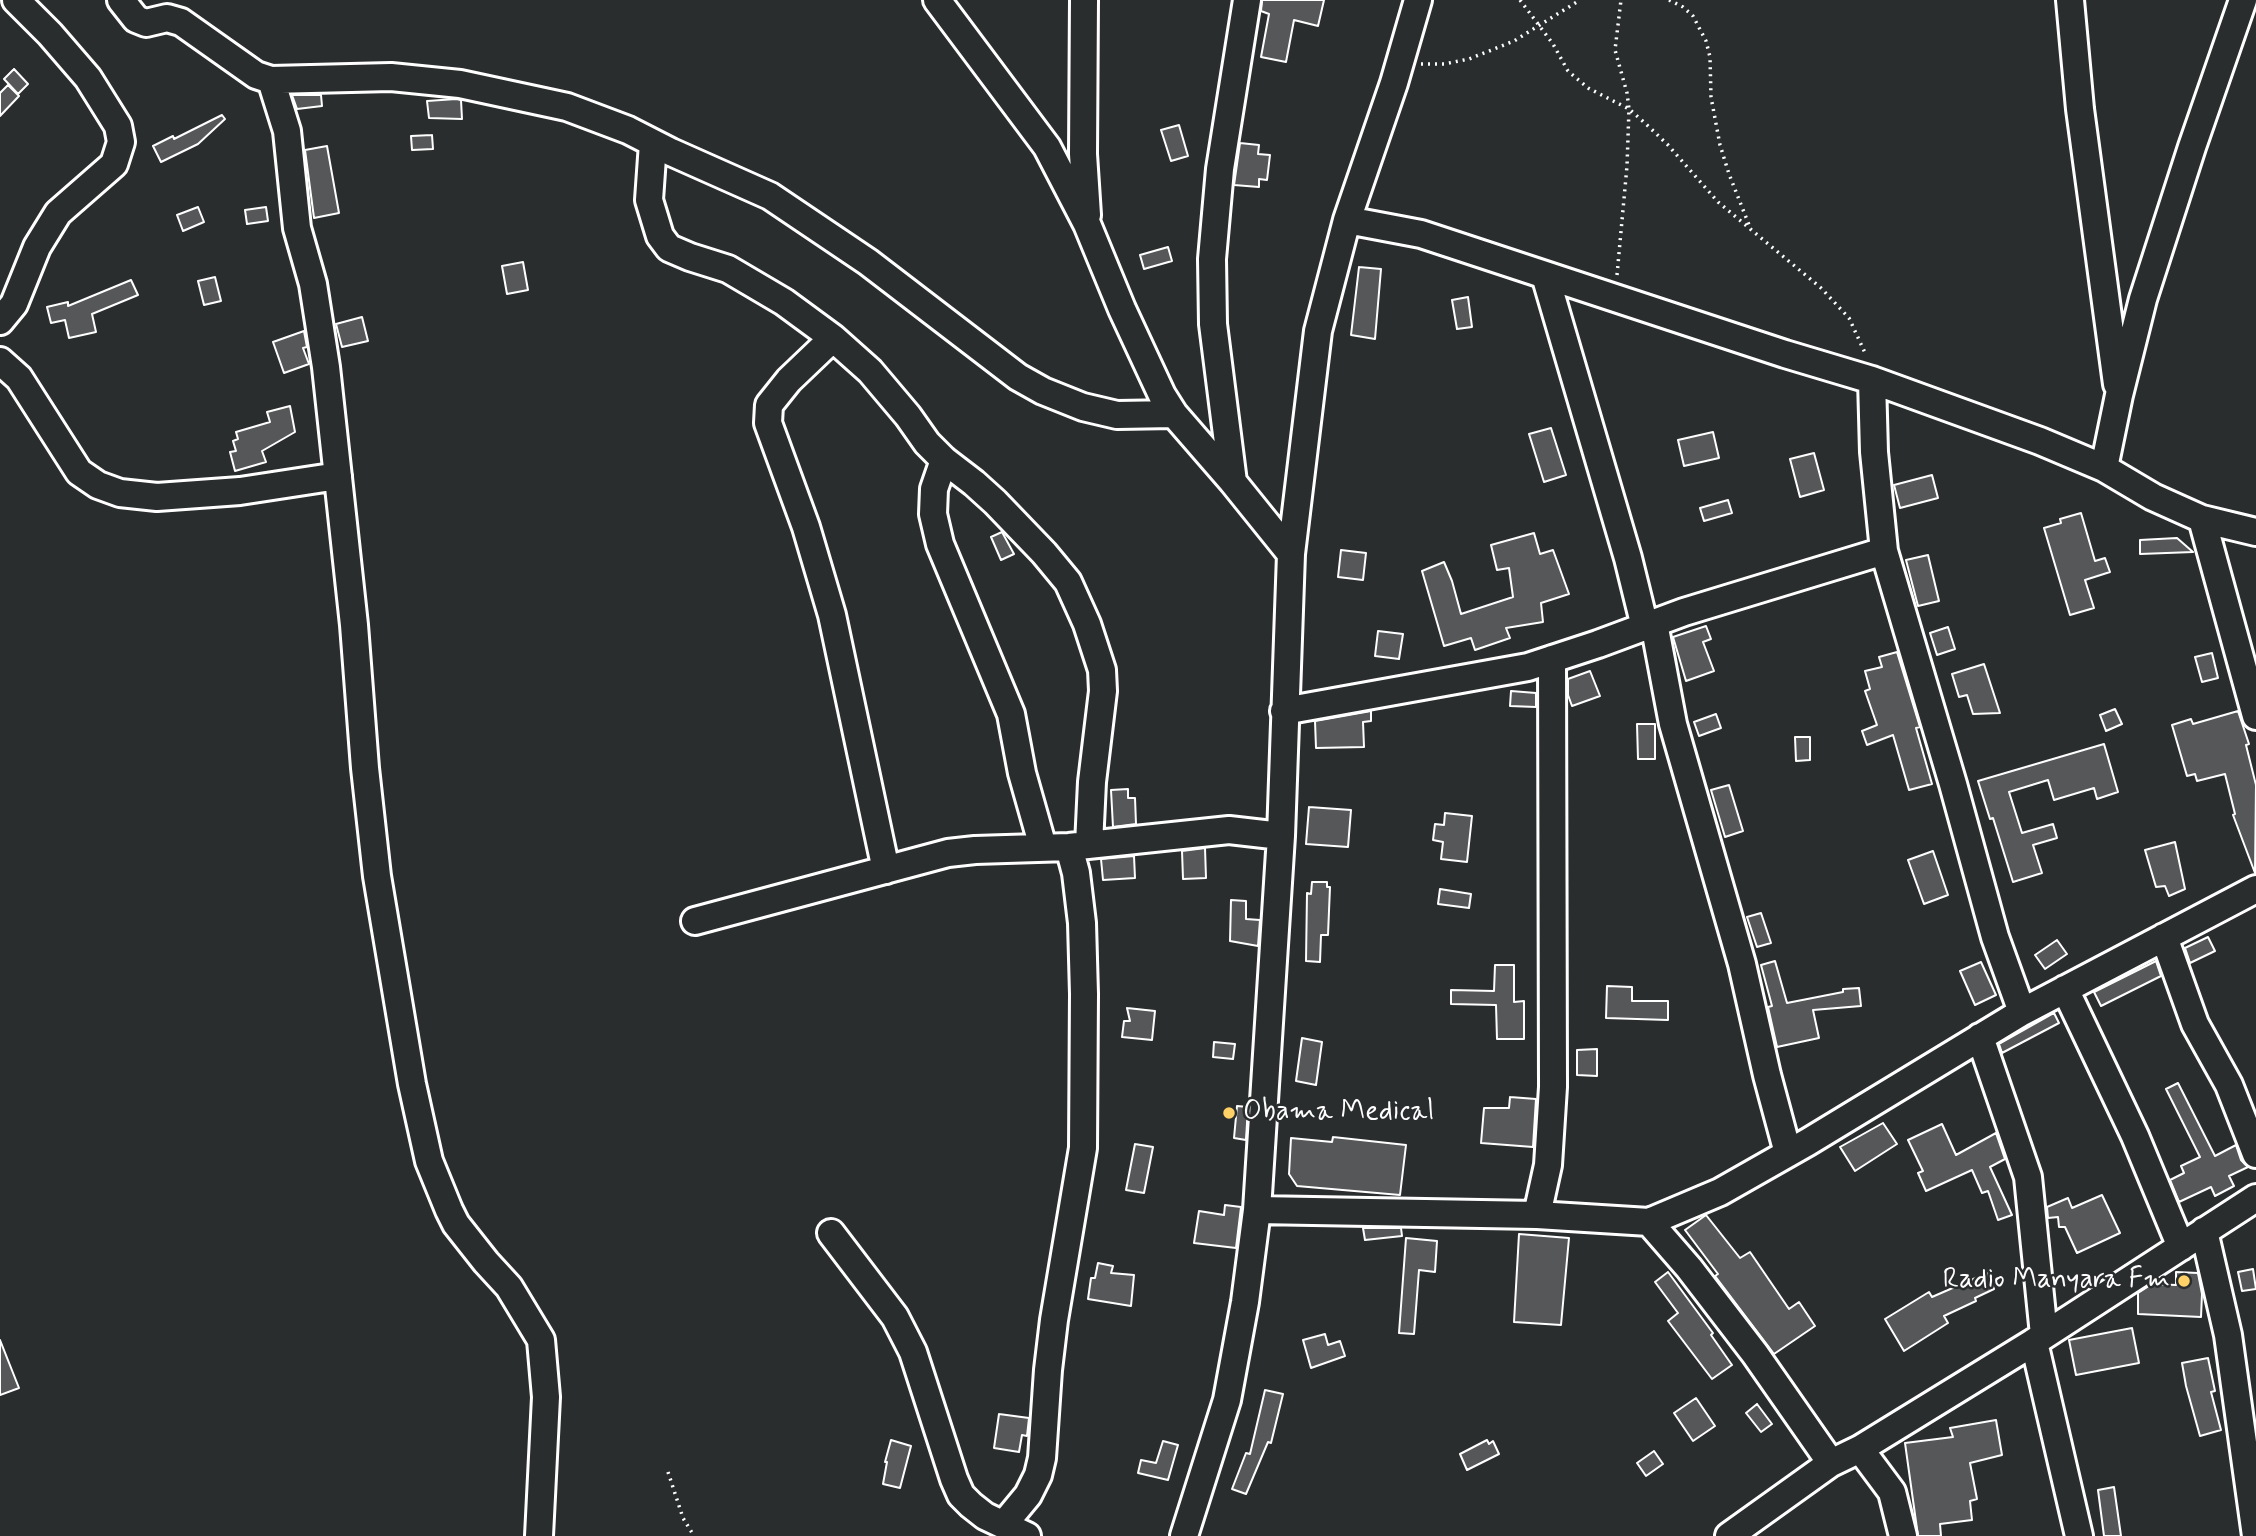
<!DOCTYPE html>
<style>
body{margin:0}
canvas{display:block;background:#2a2d2e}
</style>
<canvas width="2256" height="1536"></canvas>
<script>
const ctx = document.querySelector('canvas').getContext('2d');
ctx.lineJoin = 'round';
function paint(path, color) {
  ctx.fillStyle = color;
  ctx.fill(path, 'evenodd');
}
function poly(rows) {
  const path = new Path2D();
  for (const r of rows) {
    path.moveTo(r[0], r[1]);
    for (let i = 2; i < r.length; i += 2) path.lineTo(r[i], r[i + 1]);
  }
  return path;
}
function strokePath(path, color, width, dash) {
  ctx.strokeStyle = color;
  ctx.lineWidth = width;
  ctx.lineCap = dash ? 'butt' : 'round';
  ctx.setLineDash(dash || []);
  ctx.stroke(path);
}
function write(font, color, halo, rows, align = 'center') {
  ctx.font = font + ' Mynerve,sans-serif';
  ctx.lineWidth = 5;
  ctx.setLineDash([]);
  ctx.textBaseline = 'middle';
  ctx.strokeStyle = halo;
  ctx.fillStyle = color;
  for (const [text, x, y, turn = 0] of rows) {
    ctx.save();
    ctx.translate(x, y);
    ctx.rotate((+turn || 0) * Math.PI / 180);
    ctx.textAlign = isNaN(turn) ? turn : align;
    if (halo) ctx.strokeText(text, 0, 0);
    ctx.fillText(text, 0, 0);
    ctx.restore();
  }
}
const building = poly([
 [1262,0,1324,0,1318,26,1294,20,1286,62,1261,57,1269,14,1261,11,1262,0],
 [14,69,28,84,18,94,4,79,14,69],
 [8,85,19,96,0,116,0,93,8,85],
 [292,95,321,95,322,106,297,109,292,95],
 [456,99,461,100,462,119,429,118,427,101,456,99],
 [222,115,225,119,198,144,161,162,153,146,173,136,174,139,222,115],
 [1179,125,1188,156,1171,161,1161,130,1179,125],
 [432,135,433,149,412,150,411,136,432,135],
 [1240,143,1259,145,1258,154,1270,155,1267,180,1259,179,1259,187,1234,185,1240,143],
 [327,146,339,213,314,218,305,150,327,146],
 [198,207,204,222,183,231,177,215,198,207],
 [266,207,268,221,247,224,245,210,266,207],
 [1168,247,1172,261,1144,269,1140,255,1168,247],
 [523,262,528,290,507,294,502,266,523,262],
 [1359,267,1381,269,1375,339,1351,335,1359,267],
 [215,277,221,301,204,305,198,281,215,277],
 [131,280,138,295,92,314,96,332,69,338,65,320,51,323,47,307,68,302,68,306,131,280],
 [1468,297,1472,327,1457,329,1452,300,1468,297],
 [362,317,368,341,342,347,336,324,362,317],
 [304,331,307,347,303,348,309,364,284,373,273,342,304,331],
 [290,406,295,432,262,451,266,462,235,471,230,452,236,451,233,441,238,439,236,432,270,422,267,412,290,406],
 [1551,428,1566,475,1544,482,1529,434,1551,428],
 [1713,432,1719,458,1684,466,1678,440,1713,432],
 [1814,453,1824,490,1800,497,1790,459,1814,453],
 [1932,475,1938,498,1900,508,1894,485,1932,475],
 [1728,500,1732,513,1704,521,1700,508,1728,500],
 [2081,513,2095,561,2105,558,2110,572,2085,580,2094,608,2070,615,2044,528,2061,523,2060,519,2081,513],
 [1002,532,1014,554,1001,560,991,537,1002,532],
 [1534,533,1540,554,1553,550,1569,594,1541,603,1543,622,1506,628,1510,638,1475,650,1471,638,1444,646,1422,571,1444,562,1452,581,1461,614,1513,597,1509,568,1497,570,1491,545,1534,533],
 [2177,538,2193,552,2140,554,2140,540,2177,538],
 [1341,550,1366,553,1363,580,1338,577,1341,550],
 [1928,555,1939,601,1918,606,1906,560,1928,555],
 [1706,626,1711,639,1703,642,1714,671,1686,681,1673,637,1706,626],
 [1948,627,1955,649,1937,655,1930,633,1948,627],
 [1378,631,1403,634,1399,659,1375,656,1378,631],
 [1897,652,1920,727,1916,728,1932,784,1909,790,1893,735,1867,745,1862,731,1877,725,1865,691,1870,689,1865,671,1882,667,1879,657,1897,652],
 [2212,653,2218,678,2202,682,2195,657,2212,653],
 [1984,664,2000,713,1973,714,1967,695,1959,697,1952,674,1984,664],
 [1590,671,1600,696,1572,706,1568,695,1568,679,1590,671],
 [1511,691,1536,693,1536,707,1510,706,1511,691],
 [2115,709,2122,724,2106,731,2100,715,2115,709],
 [1371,711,1371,721,1363,722,1364,747,1316,748,1315,721,1371,711],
 [2238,711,2249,744,2246,745,2256,785,2255,873,2233,815,2235,814,2225,774,2197,781,2195,774,2187,776,2172,725,2191,719,2193,724,2238,711],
 [1716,714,1721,728,1699,736,1694,722,1716,714],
 [1637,724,1655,724,1655,759,1638,759,1637,724],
 [1795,737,1810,737,1810,760,1796,761,1795,737],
 [2104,744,2118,792,2097,799,2094,788,2054,800,2048,780,2009,792,2022,833,2053,824,2057,838,2033,845,2042,873,2013,882,1993,818,1990,819,1978,781,2104,744],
 [1729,785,1743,831,1725,837,1711,790,1729,785],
 [1128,789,1128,798,1135,798,1136,824,1113,827,1111,790,1128,789],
 [1309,807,1351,810,1348,847,1306,844,1309,807],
 [1445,813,1472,816,1467,862,1441,859,1443,842,1433,840,1435,824,1444,825,1445,813],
 [2175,842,2185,889,2169,896,2165,886,2156,887,2145,850,2175,842],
 [1205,848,1206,878,1183,879,1182,851,1205,848],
 [1933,851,1948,895,1924,904,1908,860,1933,851],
 [1134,856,1135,878,1103,880,1101,859,1134,856],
 [1312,882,1327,882,1327,887,1330,887,1328,935,1321,935,1320,962,1306,961,1307,893,1311,894,1312,882],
 [1440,889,1471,894,1469,908,1438,904,1440,889],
 [1231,900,1246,901,1246,919,1260,920,1258,946,1230,941,1231,900],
 [1761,913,1771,943,1757,947,1747,917,1761,913],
 [2208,937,2215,951,2190,963,2185,948,2208,937],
 [2057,940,2067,954,2045,969,2035,955,2057,940],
 [1775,961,1787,1003,1843,992,1843,989,1859,988,1861,1006,1813,1010,1819,1038,1777,1047,1768,1007,1772,1006,1761,965,1775,961],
 [2156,961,2161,976,2101,1006,2094,992,2156,961],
 [1981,962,1996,995,1975,1005,1960,971,1981,962],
 [1495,965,1514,965,1514,1002,1524,1001,1524,1039,1497,1039,1496,1005,1451,1004,1451,990,1494,991,1495,965],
 [1607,986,1632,987,1632,1001,1668,1001,1668,1020,1606,1018,1607,986],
 [1127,1008,1155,1011,1152,1040,1122,1037,1124,1021,1130,1021,1127,1008],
 [2054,1013,2059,1023,2002,1053,1999,1044,2054,1013],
 [1302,1038,1322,1042,1316,1085,1296,1081,1302,1038],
 [1214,1042,1235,1044,1233,1059,1213,1057,1214,1042],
 [1597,1049,1597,1076,1577,1075,1577,1050,1597,1049],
 [2178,1083,2215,1156,2236,1145,2241,1160,2248,1167,2229,1176,2234,1186,2215,1196,2211,1187,2179,1202,2170,1180,2184,1173,2181,1166,2200,1157,2166,1089,2178,1083],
 [1510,1097,1536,1099,1533,1147,1481,1143,1484,1108,1509,1108,1510,1097],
 [1237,1106,1248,1107,1246,1140,1234,1138,1237,1106],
 [1883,1123,1897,1144,1855,1171,1840,1147,1883,1123],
 [1942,1124,1956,1155,1996,1133,2005,1159,1990,1167,2012,1215,1998,1220,1988,1191,1982,1193,1972,1170,1926,1191,1918,1173,1923,1171,1908,1140,1942,1124],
 [1333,1137,1406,1145,1400,1195,1297,1186,1289,1174,1291,1138,1332,1142,1333,1137],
 [1135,1144,1153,1147,1144,1193,1126,1190,1135,1144],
 [2102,1195,2120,1233,2077,1253,2065,1227,2059,1227,2058,1217,2048,1218,2047,1207,2068,1198,2072,1208,2102,1195],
 [1225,1205,1241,1207,1236,1248,1194,1243,1199,1211,1224,1215,1225,1205],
 [1706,1215,1740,1258,1750,1252,1789,1309,1799,1302,1815,1326,1774,1354,1715,1276,1718,1274,1685,1230,1706,1215],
 [1363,1228,1401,1228,1402,1236,1365,1240,1363,1228],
 [1519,1234,1569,1238,1561,1325,1514,1322,1519,1234],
 [1406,1238,1437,1241,1435,1272,1419,1270,1414,1334,1399,1333,1406,1238],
 [1098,1263,1113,1266,1111,1273,1134,1275,1131,1306,1088,1299,1091,1278,1095,1278,1098,1263],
 [2253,1269,2256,1289,2242,1291,2238,1272,2253,1269],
 [1668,1272,1713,1333,1711,1335,1732,1365,1712,1379,1668,1321,1678,1313,1655,1282,1668,1272],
 [2176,1272,2198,1273,2202,1294,2201,1317,2138,1314,2138,1293,2152,1284,2176,1285,2176,1272],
 [1987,1273,1994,1289,1975,1298,1976,1301,1944,1316,1948,1323,1904,1351,1885,1319,1929,1292,1932,1297,1987,1273],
 [2132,1328,2139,1363,2076,1375,2069,1340,2132,1328],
 [1325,1334,1328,1345,1340,1341,1345,1356,1311,1368,1303,1340,1325,1334],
 [0,1340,19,1388,0,1395,0,1340],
 [2208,1358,2215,1391,2211,1392,2221,1430,2200,1436,2186,1386,2182,1363,2208,1358],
 [1265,1390,1283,1394,1271,1443,1268,1442,1246,1494,1232,1489,1246,1453,1250,1454,1265,1390],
 [1696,1398,1715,1426,1693,1441,1674,1413,1696,1398],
 [1757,1404,1772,1424,1761,1432,1746,1413,1757,1404],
 [999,1414,1029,1418,1027,1436,1022,1435,1019,1452,994,1448,999,1414],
 [1996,1420,2002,1455,1970,1463,1977,1499,1970,1501,1972,1520,1940,1524,1941,1536,1918,1536,1905,1443,1953,1437,1950,1428,1996,1420],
 [891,1440,911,1446,900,1488,883,1484,887,1462,885,1462,891,1440],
 [1487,1440,1489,1444,1493,1441,1499,1454,1467,1470,1460,1454,1487,1440],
 [1163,1441,1178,1445,1168,1480,1138,1473,1141,1460,1156,1463,1163,1441],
 [1654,1451,1663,1464,1646,1476,1637,1463,1654,1451],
 [2114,1487,2121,1536,2104,1536,2098,1490,2114,1487]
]);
const path = poly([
 [1520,0,1553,44,1568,71,1588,88,1629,109,1646,124,1668,145,1718,202,1821,288,1849,318,1866,355],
 [1669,0,1683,7,1693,16,1706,41,1710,57,1711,97,1720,145,1729,174,1751,230],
 [1421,64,1444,64,1469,59,1514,41,1580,0],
 [1617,275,1627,166,1629,109,1627,93,1615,50,1621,0],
 [668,1472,683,1518,694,1536]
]);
const minor = poly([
 [121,0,136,19,146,23,167,18,181,22,256,75,271,80,391,77,460,84,567,107,628,130,671,152,770,196,868,262,1018,377,1043,391,1083,407,1117,415,1174,414],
 [937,0,1047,147,1087,224,1122,309,1162,395,1174,414,1233,482,1291,554],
 [1084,0,1083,154,1087,215],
 [2070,0,2080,109,2117,384],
 [271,80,287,131,297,228,313,284,326,367,354,625,365,768,377,876,412,1084,429,1161,449,1210,456,1224,486,1262,509,1287,541,1340,546,1397,539,1536],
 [653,143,649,200,660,236,669,248,690,257,728,269,784,302,833,338,870,371,908,416,927,443,944,460,974,483,995,502,1044,553,1068,582,1087,624,1102,670,1103,691,1092,782,1089,845],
 [1347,220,1421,234,1785,354,1872,380,2040,441,2104,468,2153,497,2202,519,2256,532],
 [1545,275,1628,558,1645,627],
 [0,321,14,304,37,247,58,213,114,164,121,142,118,126,88,78,50,34,16,0],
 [833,338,789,380,769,405,768,423,806,527,832,615,886,870],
 [0,361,19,378,79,472,98,485,120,493,157,497,240,491,338,476],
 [1872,380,1874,452,1884,551,1953,784,1995,937,2022,1012],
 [944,460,934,489,933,514,940,544,1011,714,1022,773,1043,847],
 [2104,468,2119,395,2143,299,2192,147,2243,0],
 [1233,482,1213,324,1212,259,1220,169,1247,0],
 [2202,519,2256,716],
 [1654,623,1673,724,1742,964,1767,1075,1788,1153],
 [1284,711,1528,667,1598,644,1684,612,1884,551],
 [695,921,948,853,975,850,1069,847,1229,830,1281,836],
 [2164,937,2195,1024,2229,1085,2256,1154],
 [2065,989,2135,1136,2181,1247],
 [1980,1037,2028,1177,2044,1335],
 [1257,1210,1537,1215,1649,1222,1720,1192,1808,1142,2022,1012,2256,889],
 [1537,1215,1548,1165,1553,1087,1552,659],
 [1649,1222,1689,1268,1755,1354,1831,1463],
 [2204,1231,2228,1335,2256,1536],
 [831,1233,895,1317,913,1352,954,1479,961,1495,971,1505,985,1516,1027,1536],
 [2034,1342,2079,1536],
 [1860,1449,1892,1492,1903,1536],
 [1004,1524,1028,1495,1038,1475,1042,1458,1048,1370,1054,1320,1083,1148,1084,994,1082,923,1076,873,1069,847],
 [1184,1536,1227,1400,1245,1302,1257,1210,1281,836,1291,554,1318,331,1347,220,1394,83,1418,0],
 [1729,1536,1831,1463,1860,1449,2034,1342,2256,1198]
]);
const markers = [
 [1229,1113,7,"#ffd166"],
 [2184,1281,7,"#ffd166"]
];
const poiNames = [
 ["Obama Medical",1243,1113],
 ["Radio Manyara Fm",2170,1281,"right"]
];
paint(building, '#555758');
strokePath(building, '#fff', 2);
strokePath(minor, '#fff', 32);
strokePath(path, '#fff', 3.5, [2, 5]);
strokePath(minor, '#2a2d2e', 26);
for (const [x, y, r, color] of markers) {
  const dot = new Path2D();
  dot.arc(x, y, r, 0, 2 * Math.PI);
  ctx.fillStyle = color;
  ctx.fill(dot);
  strokePath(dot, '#2a2d2e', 2.5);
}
write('28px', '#fff', '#2a2d2e', poiNames, 'left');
</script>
